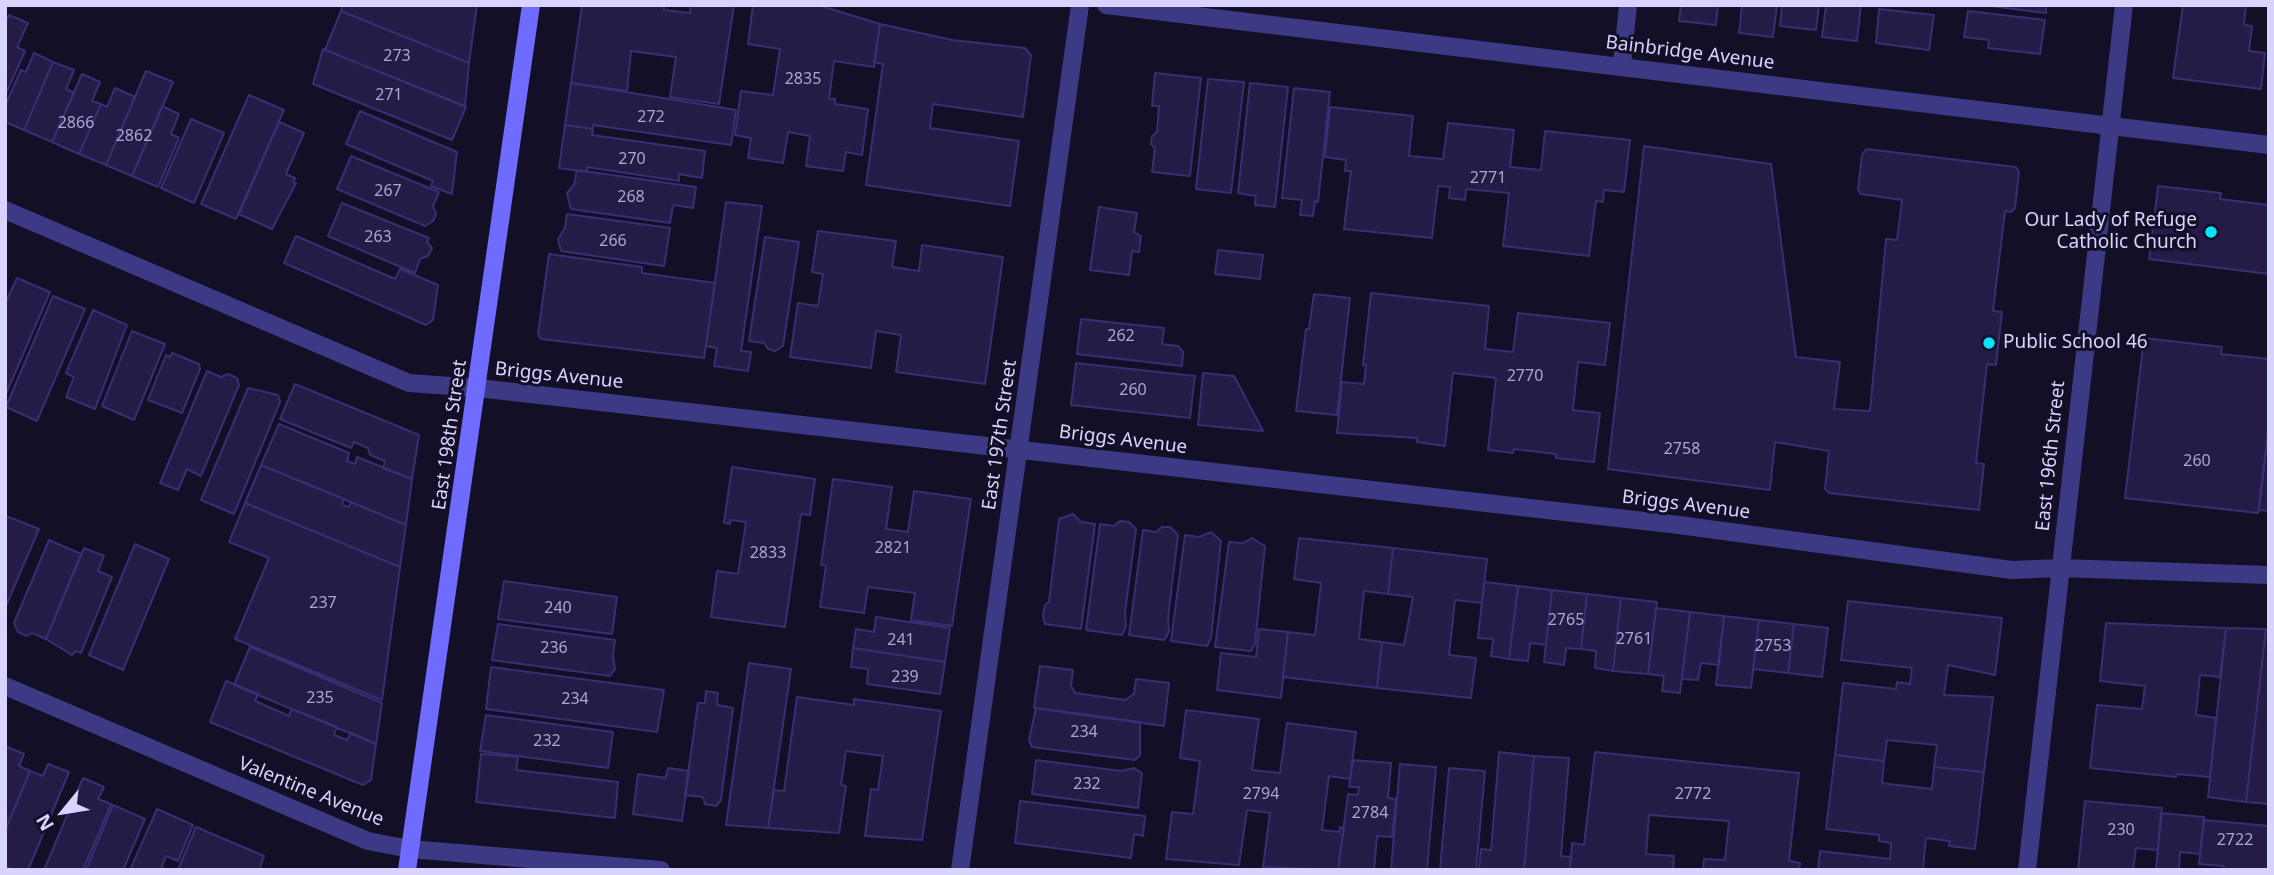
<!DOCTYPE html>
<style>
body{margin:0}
#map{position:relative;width:2274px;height:875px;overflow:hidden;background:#130f26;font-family:"Noto Sans",sans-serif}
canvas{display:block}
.frame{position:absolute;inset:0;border:7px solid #d9d4ff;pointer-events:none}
.north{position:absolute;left:28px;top:777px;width:70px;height:70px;-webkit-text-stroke:5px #130f26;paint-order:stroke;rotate:240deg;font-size:19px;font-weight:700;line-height:28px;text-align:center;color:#d9d4ff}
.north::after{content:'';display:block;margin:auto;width:24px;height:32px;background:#d9d4ff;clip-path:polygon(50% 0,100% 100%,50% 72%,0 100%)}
</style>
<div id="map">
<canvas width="2274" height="875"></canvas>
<div class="frame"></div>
<div class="north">N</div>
</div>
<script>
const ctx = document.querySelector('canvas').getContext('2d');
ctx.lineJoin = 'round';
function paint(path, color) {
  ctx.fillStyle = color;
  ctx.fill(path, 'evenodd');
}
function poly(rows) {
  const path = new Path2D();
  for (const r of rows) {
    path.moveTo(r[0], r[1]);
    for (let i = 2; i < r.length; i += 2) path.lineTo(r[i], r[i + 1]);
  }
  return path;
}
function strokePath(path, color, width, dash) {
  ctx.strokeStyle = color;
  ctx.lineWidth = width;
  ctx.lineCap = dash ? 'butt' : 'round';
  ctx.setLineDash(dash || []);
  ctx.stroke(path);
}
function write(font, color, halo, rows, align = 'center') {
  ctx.font = font + ' "Noto Sans",sans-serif';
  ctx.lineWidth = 6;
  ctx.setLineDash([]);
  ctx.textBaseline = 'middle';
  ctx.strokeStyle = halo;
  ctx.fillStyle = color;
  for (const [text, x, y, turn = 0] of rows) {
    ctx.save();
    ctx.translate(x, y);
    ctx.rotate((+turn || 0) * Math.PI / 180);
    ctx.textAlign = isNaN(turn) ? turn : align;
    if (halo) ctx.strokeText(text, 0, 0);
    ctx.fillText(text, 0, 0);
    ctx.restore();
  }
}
const building = poly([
 [343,5,477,5,469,63,341,11,343,5],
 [582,5,664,5,664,10,690,13,691,5,734,5,719,104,670,97,676,57,631,51,627,91,571,83,582,5],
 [753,5,818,5,880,24,874,67,834,61,829,99,835,99,835,104,868,109,862,155,846,152,843,171,806,166,810,136,788,132,783,163,748,158,751,138,735,135,741,91,773,95,780,49,748,44,753,5],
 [1681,5,1718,5,1716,25,1679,21,1681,5],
 [1742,5,1777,5,1773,37,1739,33,1742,5],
 [1782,5,1819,5,1816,30,1780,26,1782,5],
 [1826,5,1861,5,1857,41,1822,37,1826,5],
 [1982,5,2046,5,2046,13,1982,5],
 [2183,5,2246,5,2244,25,2252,26,2249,51,2265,53,2261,89,2173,78,2183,5],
 [1879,9,1934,15,1929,50,1876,43,1879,9],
 [341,11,469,63,465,106,325,50,341,11],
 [1968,11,2045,20,2040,54,1988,48,1989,40,1964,37,1968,11],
 [9,15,28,23,17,47,25,51,5,96,5,24,9,15],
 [880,24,952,40,1025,48,1031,55,1023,117,933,104,930,128,1019,141,1010,206,866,185,883,64,874,62,880,24],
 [323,49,466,107,452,140,313,84,323,49],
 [34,53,53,62,24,130,5,122,5,106,21,70,26,72,34,53],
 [53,62,74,70,66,89,74,93,52,142,24,130,53,62],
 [146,71,173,82,132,176,106,165,146,71],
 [1155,73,1201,78,1190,176,1152,172,1155,149,1151,144,1152,136,1157,132,1159,106,1152,106,1155,73],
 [82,74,100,82,92,101,101,104,79,154,52,142,82,74],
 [1208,79,1244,82,1231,193,1196,189,1208,79],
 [571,83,736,110,731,145,593,125,593,129,565,125,571,83],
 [1250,83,1288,87,1275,207,1255,205,1256,196,1238,193,1250,83],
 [115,88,135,97,106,165,79,154,101,104,107,107,115,88],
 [1294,88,1330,92,1318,202,1315,201,1313,216,1300,215,1302,200,1282,198,1294,88],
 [249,95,284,110,236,219,201,204,249,95],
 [162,106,179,114,171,134,179,138,158,187,132,176,162,106],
 [1330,107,1413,116,1409,156,1443,159,1448,123,1514,130,1510,167,1541,170,1545,131,1630,140,1624,192,1604,190,1603,202,1596,201,1589,256,1503,246,1509,193,1466,189,1465,200,1449,198,1450,187,1438,186,1432,238,1344,229,1351,171,1345,171,1346,160,1325,157,1330,107],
 [360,111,457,152,452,194,431,186,433,181,346,144,360,111],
 [191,119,224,133,194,203,161,188,191,119],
 [279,122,304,133,286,174,295,178,293,182,296,183,272,229,239,214,279,122],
 [565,125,593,129,592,135,705,151,702,178,679,174,679,181,587,167,587,172,559,168,565,125],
 [1644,146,1771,164,1796,357,1840,362,1834,409,1870,411,1886,239,1897,240,1902,200,1861,194,1858,189,1862,155,1866,149,2016,167,2019,172,2015,208,2011,212,2005,211,1993,311,2002,312,1996,365,1987,364,1976,463,1984,464,1979,510,1829,493,1825,489,1829,451,1775,442,1770,490,1608,469,1644,146],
 [351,156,439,192,433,206,436,214,433,221,425,226,337,189,351,156],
 [577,170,696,187,693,208,673,205,670,223,571,209,567,193,574,185,577,170],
 [2158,186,2221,193,2220,199,2269,205,2269,274,2149,259,2158,186],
 [726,202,762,206,741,351,751,352,748,371,714,366,717,348,706,346,726,202],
 [342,203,429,238,427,242,432,248,428,256,420,259,415,273,328,236,342,203],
 [1099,207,1137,213,1134,232,1141,236,1139,252,1132,251,1129,275,1090,270,1099,207],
 [567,214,670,228,664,266,561,251,558,239,565,228,567,214],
 [818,231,896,241,892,267,919,271,922,245,1003,257,985,384,896,372,901,335,876,331,871,368,790,357,798,303,818,306,823,274,812,272,818,231],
 [296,236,395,279,400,269,438,285,433,320,426,325,284,263,296,236],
 [765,237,799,242,783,346,775,351,768,349,764,343,749,341,765,237],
 [1218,250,1263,255,1260,279,1215,274,1218,250],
 [549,254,642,267,642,273,715,283,704,358,541,339,538,334,549,254],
 [17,278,50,292,5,396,5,304,17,278],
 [1371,293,1489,306,1485,349,1513,352,1518,313,1610,323,1605,365,1578,362,1573,410,1600,413,1594,462,1556,458,1556,454,1514,449,1513,453,1488,450,1496,378,1453,373,1445,446,1417,442,1417,438,1337,433,1342,382,1364,384,1366,365,1363,365,1371,293],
 [1314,294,1350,298,1337,415,1296,411,1306,329,1309,329,1314,294],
 [53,296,85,309,37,421,6,407,53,296],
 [93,310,127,325,95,409,66,397,74,377,66,373,93,310],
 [1081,319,1164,328,1162,344,1178,346,1183,352,1182,366,1077,354,1081,319],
 [132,331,165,344,134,420,102,406,132,331],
 [2144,338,2222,347,2221,354,2269,359,2269,424,2258,513,2125,498,2144,338],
 [172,353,199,364,200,369,182,413,148,400,166,355,170,357,172,353],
 [1076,363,1195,376,1190,418,1071,405,1076,363],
 [207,371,221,377,228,374,237,378,239,385,201,476,187,469,178,490,160,483,207,371],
 [1203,373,1234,376,1263,431,1198,425,1203,373],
 [295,384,419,435,412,479,383,468,385,461,370,455,368,448,354,442,351,448,280,419,295,384],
 [248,388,278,395,280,402,234,514,201,500,248,388],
 [279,424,349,453,347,461,355,464,357,457,412,479,406,525,261,465,279,424],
 [2269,424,2269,511,2259,510,2269,424],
 [261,465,344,499,342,505,349,507,351,502,406,525,400,567,245,503,261,465],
 [732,467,815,479,810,515,801,514,785,627,711,617,717,571,738,574,746,522,730,520,730,524,724,523,732,467],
 [833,479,892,487,886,529,908,532,914,491,971,499,952,626,911,620,915,593,868,587,864,613,820,607,826,566,821,565,833,479],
 [245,503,400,567,382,700,235,639,269,558,229,542,245,503],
 [1073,514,1081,522,1095,524,1081,629,1045,624,1043,616,1045,605,1049,602,1059,519,1073,514],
 [6,516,39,529,5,608,5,519,6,516],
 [1120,521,1129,522,1136,529,1125,612,1126,626,1122,635,1086,630,1100,524,1114,526,1120,521],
 [1162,527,1170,527,1178,535,1168,618,1169,632,1164,640,1129,635,1143,530,1156,532,1162,527],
 [1211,532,1221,541,1211,638,1207,646,1171,641,1185,535,1199,537,1211,532],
 [1252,538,1265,546,1255,644,1251,651,1215,647,1229,542,1243,543,1252,538],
 [1299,538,1393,548,1388,594,1364,591,1359,639,1382,642,1377,688,1283,677,1288,632,1315,635,1321,583,1294,579,1299,538],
 [49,540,81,554,46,639,32,633,27,636,18,632,14,623,49,540],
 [135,544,169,559,123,670,89,655,135,544],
 [84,548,104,556,98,571,112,577,81,653,76,651,72,655,46,639,84,548],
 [1393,548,1487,559,1482,603,1455,600,1449,655,1476,658,1471,698,1377,688,1382,642,1404,645,1413,597,1388,594,1393,548],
 [504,581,617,597,612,634,498,619,504,581],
 [1484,582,1518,586,1509,659,1491,656,1493,639,1478,638,1484,582],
 [1518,586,1552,590,1546,645,1530,643,1528,661,1509,659,1518,586],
 [1552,590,1587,594,1581,649,1566,648,1564,665,1544,662,1552,590],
 [1587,594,1621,598,1613,671,1595,668,1596,651,1581,649,1587,594],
 [1621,598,1657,602,1648,674,1613,671,1621,598],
 [1848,601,2002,618,1995,675,1948,665,1944,695,1993,697,1984,772,1934,767,1937,745,1887,740,1884,761,1835,755,1843,683,1896,689,1897,682,1910,684,1912,668,1841,660,1848,601],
 [1656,608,1690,612,1680,693,1662,691,1664,676,1648,674,1656,608],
 [1690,612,1724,616,1719,665,1701,663,1698,680,1682,679,1690,612],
 [1724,616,1759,620,1751,688,1716,685,1724,616],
 [876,617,950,628,945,662,853,648,856,629,874,632,876,617],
 [1759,620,1794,624,1788,673,1753,669,1759,620],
 [2106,623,2226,628,2220,677,2200,675,2196,715,2216,718,2210,777,2177,774,2176,777,2090,768,2097,705,2142,709,2145,686,2100,681,2106,623],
 [498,624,615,640,613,656,615,669,610,676,492,660,498,624],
 [1794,624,1828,628,1822,677,1788,673,1794,624],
 [2226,628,2266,629,2246,802,2208,797,2226,628],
 [1259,629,1288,632,1281,698,1217,690,1221,653,1256,657,1259,629],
 [2266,629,2269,629,2269,804,2246,802,2266,629],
 [250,647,382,703,376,744,234,685,250,647],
 [853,648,945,662,940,694,867,684,868,669,851,667,853,648],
 [749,663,791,669,768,828,726,825,749,663],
 [1040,666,1073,670,1071,686,1075,693,1125,700,1134,694,1136,679,1169,683,1164,726,1034,708,1040,666],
 [491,667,664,690,657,732,486,709,491,667],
 [226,681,258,694,255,701,289,716,292,709,337,727,334,735,347,740,351,733,376,744,371,780,363,785,210,722,226,681],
 [706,691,718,693,717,705,733,708,721,800,716,806,705,804,703,797,685,795,698,703,705,703,706,691],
 [797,697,854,705,854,699,941,711,922,840,865,836,871,789,878,790,883,756,846,751,841,785,846,786,839,833,768,828,774,790,784,791,797,697],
 [1036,708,1140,722,1140,755,1135,760,1032,747,1029,740,1036,708],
 [1186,710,1259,719,1252,770,1280,773,1287,723,1356,732,1350,779,1329,776,1322,830,1339,832,1340,827,1344,828,1338,870,1263,867,1270,813,1247,810,1239,865,1166,859,1172,812,1193,814,1200,761,1180,758,1186,710],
 [486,715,613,732,608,768,480,751,486,715],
 [5,746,24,754,19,766,30,771,5,831,5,746],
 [1499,752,1534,756,1524,870,1479,870,1481,849,1491,850,1499,752],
 [1595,752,1799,773,1789,861,1800,863,1799,870,1703,870,1704,859,1725,860,1729,821,1649,815,1646,854,1674,856,1673,870,1570,870,1572,843,1584,845,1595,752],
 [481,754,518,757,516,770,618,782,615,818,476,802,481,754],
 [1835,755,1884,761,1882,783,1889,784,1932,789,1934,767,1984,772,1975,849,1949,846,1950,841,1926,838,1923,869,1931,870,1818,870,1820,851,1890,859,1891,843,1879,841,1879,835,1826,829,1835,755],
 [1534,756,1569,758,1561,856,1571,857,1570,870,1524,870,1534,756],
 [1036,760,1121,771,1134,768,1142,773,1138,808,1032,794,1036,760],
 [1353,760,1391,763,1388,798,1396,799,1392,837,1377,836,1374,870,1338,870,1348,794,1358,795,1359,787,1349,787,1353,760],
 [48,764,69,772,28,870,13,870,5,866,5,831,30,771,43,776,48,764],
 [1400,764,1436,767,1427,870,1391,870,1400,764],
 [668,768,689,771,682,821,633,814,638,774,666,778,668,768],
 [1449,768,1485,771,1476,870,1440,870,1449,768],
 [83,778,104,787,98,799,111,804,83,870,44,870,83,778],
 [1020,801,1145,816,1143,836,1134,834,1131,858,1015,843,1020,801],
 [2085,801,2162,808,2158,850,2136,848,2133,870,2078,870,2085,801],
 [113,805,145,819,123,870,86,870,113,805],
 [157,809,193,825,178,861,166,856,161,870,130,870,157,809],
 [2161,813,2204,817,2200,854,2180,852,2179,870,2156,870,2161,813],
 [2204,820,2269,826,2269,870,2223,870,2224,866,2199,864,2204,820],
 [196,827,264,856,259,870,178,870,196,827]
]);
const street = poly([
 [1106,5,2269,145],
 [1622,65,1628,5],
 [5,210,409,383,478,388,1679,525,2012,570,2060,568,2269,575],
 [5,686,368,841,410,849,661,870],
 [960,870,1080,5],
 [2027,870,2124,5]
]);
const secondary = poly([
 [407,870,531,5]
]);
const markers = [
 [2211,232,7,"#00e5ff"],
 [1989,343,7,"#00e5ff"]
];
const numberNames = [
 ["273",397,56],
 ["2835",803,79],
 ["271",389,95],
 ["272",651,117],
 ["2866",76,123],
 ["2862",134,136],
 ["270",632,159],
 ["2771",1488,178],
 ["267",388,191],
 ["268",631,197],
 ["263",378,237],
 ["266",613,241],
 ["262",1121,336],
 ["2770",1525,376],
 ["260",1133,390],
 ["2758",1682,449],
 ["260",2197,461],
 ["2821",893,548],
 ["2833",768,553],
 ["237",323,603],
 ["240",558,608],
 ["2765",1566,620],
 ["2761",1634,639],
 ["241",901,640],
 ["2753",1773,646],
 ["236",554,648],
 ["239",905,677],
 ["235",320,698],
 ["234",575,699],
 ["234",1084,732],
 ["232",547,741],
 ["232",1087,784],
 ["2794",1261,794],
 ["2772",1693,794],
 ["2784",1370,813],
 ["230",2121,830],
 ["2722",2235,840]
];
const streetNames = [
 ["Bainbridge Avenue",1690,53,7],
 ["Briggs Avenue",559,376,6],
 ["East 198th Street",450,435,-82],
 ["East 197th Street",1000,435,-82],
 ["Briggs Avenue",1123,440,7],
 ["East 196th Street",2051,456,-84],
 ["Briggs Avenue",1686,505,7],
 ["Valentine Avenue",311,792,22]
];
const poiNames = [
 ["Our Lady of Refuge",2197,221],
 ["Catholic Church",2197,243],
 ["Public School 46",2003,343,"left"]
];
paint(building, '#241b47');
strokePath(building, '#3b2d73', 2);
strokePath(street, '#3d3a85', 18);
strokePath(secondary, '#6f6bff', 18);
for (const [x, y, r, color] of markers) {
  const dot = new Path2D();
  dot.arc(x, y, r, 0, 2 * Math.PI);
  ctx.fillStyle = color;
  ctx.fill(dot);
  strokePath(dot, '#130f26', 2.5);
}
write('16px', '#aca6d1', null, numberNames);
write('19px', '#d9d4ff', '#130f26', streetNames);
write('19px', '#d9d4ff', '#130f26', poiNames, 'right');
</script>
